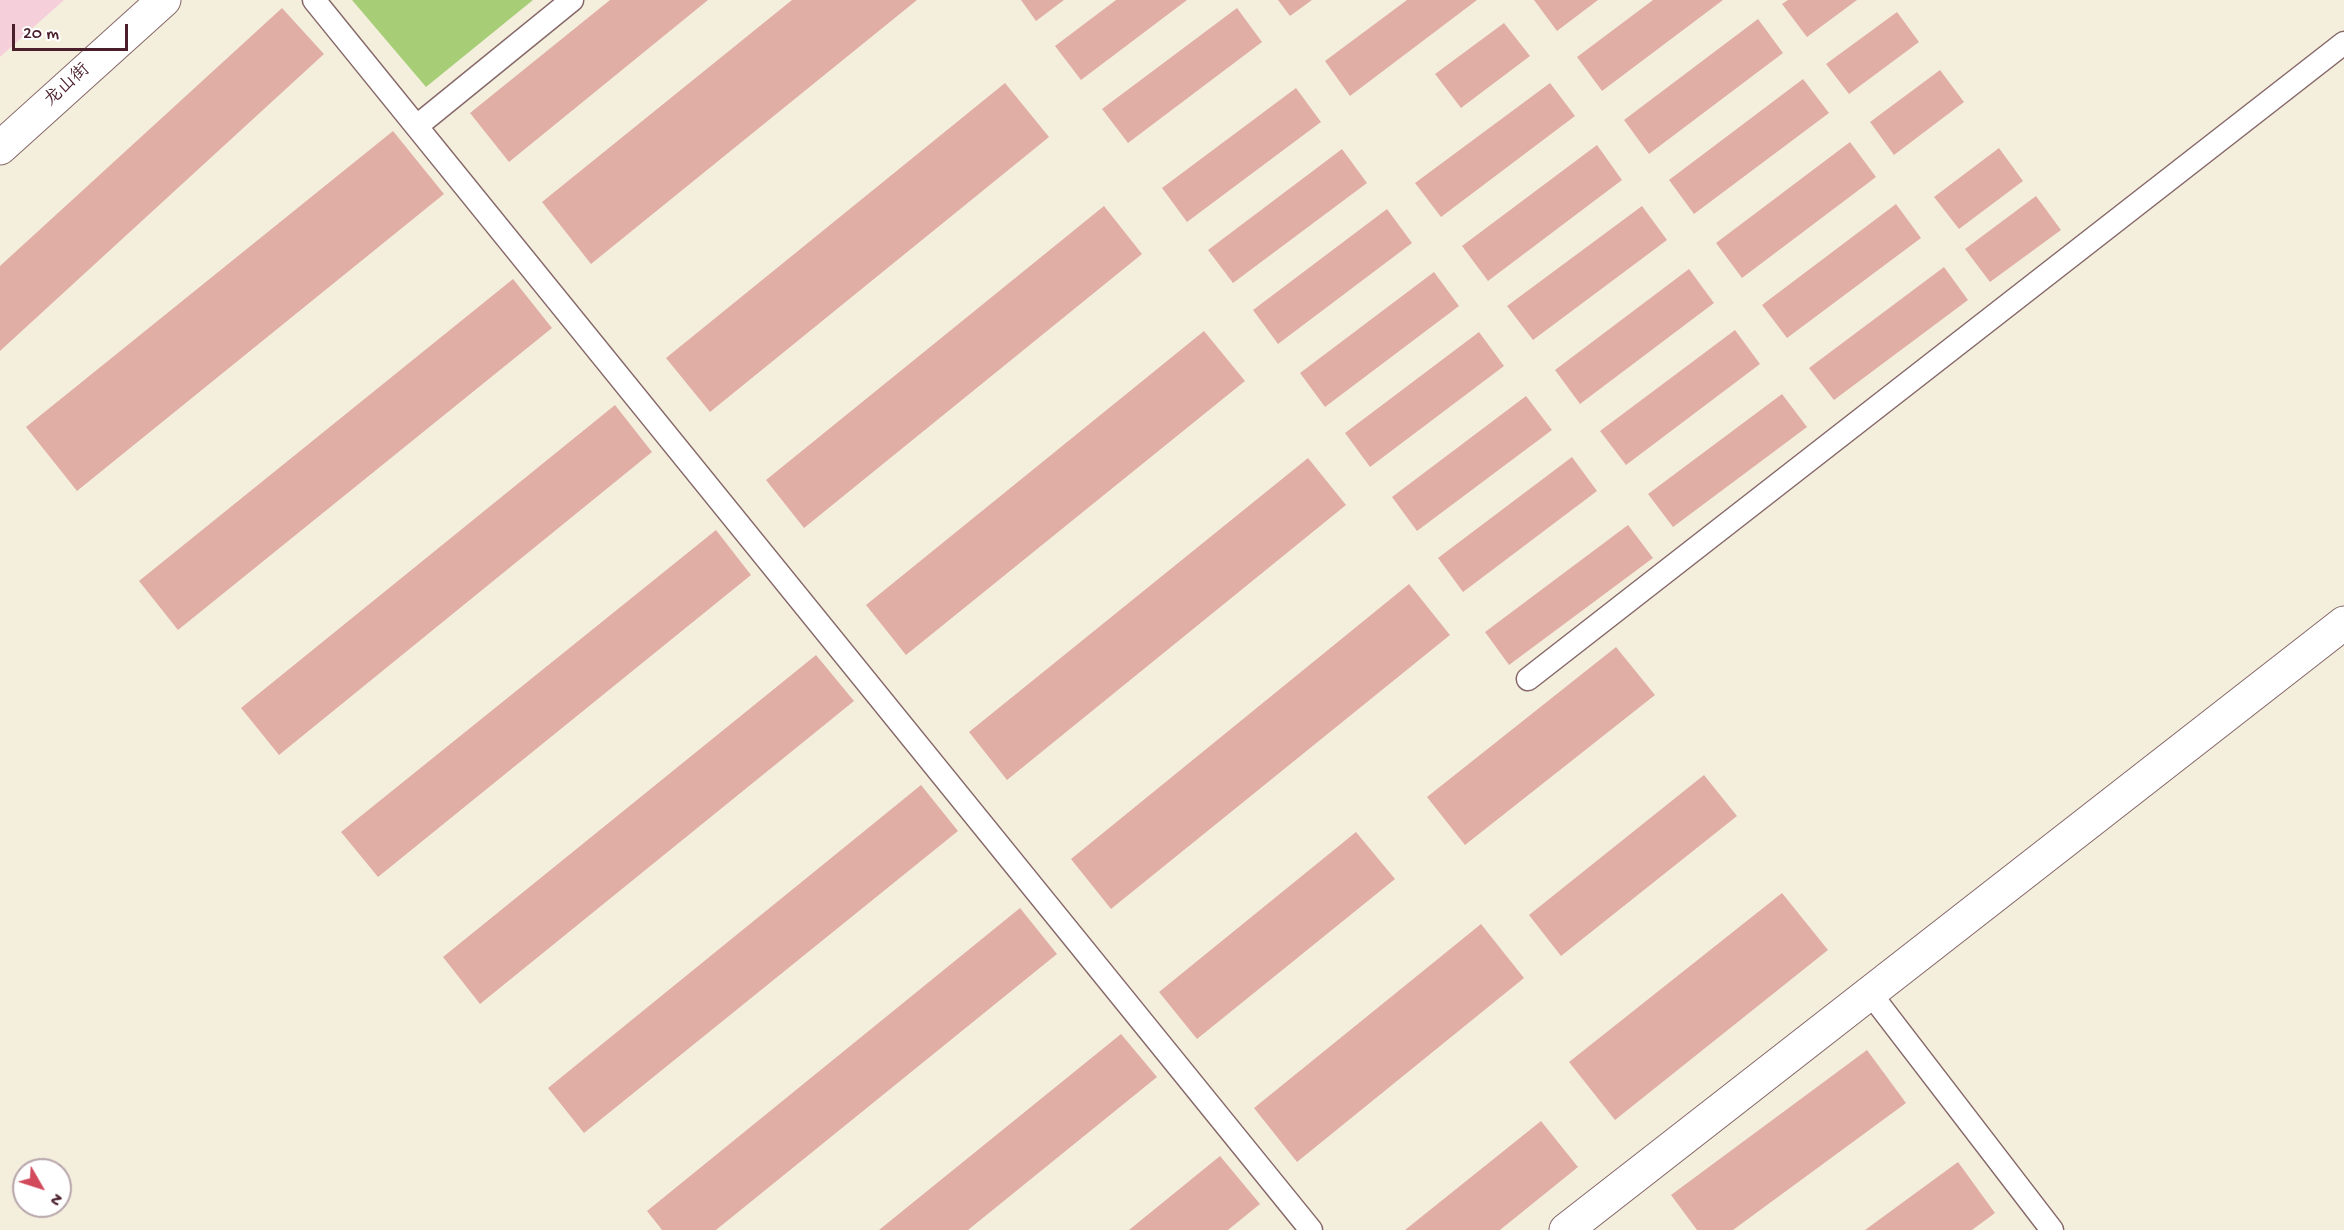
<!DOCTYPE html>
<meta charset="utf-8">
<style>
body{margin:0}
#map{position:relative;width:2344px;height:1230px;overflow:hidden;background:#f4efdd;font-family:"Gochi Hand",sans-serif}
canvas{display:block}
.north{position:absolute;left:12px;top:1158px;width:60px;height:60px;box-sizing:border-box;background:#fff;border:2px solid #b7a5aa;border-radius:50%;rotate:129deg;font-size:16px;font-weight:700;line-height:24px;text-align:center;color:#4a1f2b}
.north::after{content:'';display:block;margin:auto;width:21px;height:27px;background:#d1495b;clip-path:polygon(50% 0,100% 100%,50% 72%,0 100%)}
.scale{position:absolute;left:12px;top:24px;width:116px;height:27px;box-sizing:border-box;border:3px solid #4a1f2b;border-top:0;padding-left:8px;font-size:18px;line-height:21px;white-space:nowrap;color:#4a1f2b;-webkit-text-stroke:4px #fff;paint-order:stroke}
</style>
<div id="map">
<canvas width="2344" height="1230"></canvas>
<div class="north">N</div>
<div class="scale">20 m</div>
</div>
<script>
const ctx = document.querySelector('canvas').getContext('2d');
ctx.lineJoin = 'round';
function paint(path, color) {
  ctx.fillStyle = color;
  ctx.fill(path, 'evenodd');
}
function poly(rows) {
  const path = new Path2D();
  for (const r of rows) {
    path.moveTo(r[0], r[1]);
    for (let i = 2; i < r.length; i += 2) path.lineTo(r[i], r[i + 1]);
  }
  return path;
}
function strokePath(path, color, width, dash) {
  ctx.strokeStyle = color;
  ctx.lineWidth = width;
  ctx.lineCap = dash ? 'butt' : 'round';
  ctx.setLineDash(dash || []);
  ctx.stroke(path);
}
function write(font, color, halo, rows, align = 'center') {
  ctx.font = font + ' "Gochi Hand","LXGW WenKai TC",sans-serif';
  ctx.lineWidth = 6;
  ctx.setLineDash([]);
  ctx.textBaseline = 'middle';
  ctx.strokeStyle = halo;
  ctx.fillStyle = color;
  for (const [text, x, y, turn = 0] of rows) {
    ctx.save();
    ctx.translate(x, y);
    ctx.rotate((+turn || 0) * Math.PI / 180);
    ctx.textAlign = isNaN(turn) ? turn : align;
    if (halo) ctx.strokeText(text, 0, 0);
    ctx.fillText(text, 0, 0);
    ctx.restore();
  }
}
const built = poly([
 [0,0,64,0,0,57]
]);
const green = poly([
 [352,0,533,0,426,87]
]);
const building = poly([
 [610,0,708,0,509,162,470,113],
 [792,0,917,0,591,264,542,202],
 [1021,0,1064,0,1036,21],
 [1116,0,1187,0,1081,80,1055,46],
 [1278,0,1312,0,1290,16],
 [1407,0,1477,0,1350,96,1325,61],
 [1534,0,1598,0,1557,31],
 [1653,0,1723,0,1602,91,1577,57],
 [1788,0,1857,0,1807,37,1782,4],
 [282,8,324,54,0,351,0,266],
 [1237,8,1262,42,1128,143,1102,109],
 [1897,12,1919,42,1849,94,1826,64],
 [1758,19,1783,53,1649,154,1624,120],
 [1504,23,1530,56,1461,108,1435,74],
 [1940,70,1964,102,1894,155,1870,122],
 [1803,79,1829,113,1694,214,1669,180],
 [1005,83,1049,137,710,412,666,358],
 [1550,83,1575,116,1441,217,1415,183],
 [1296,88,1321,122,1187,222,1162,188],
 [393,131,444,194,77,491,26,427],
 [1850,142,1876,177,1742,278,1716,243],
 [1597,145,1622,180,1488,281,1462,246],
 [1999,148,2023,181,1959,229,1934,197],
 [1342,149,1367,183,1233,283,1208,250],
 [2036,196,2061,230,1990,282,1965,249],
 [1896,204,1921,238,1787,338,1762,305],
 [1104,206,1142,254,804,528,766,480],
 [1642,206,1667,240,1533,340,1507,306],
 [1387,209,1412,243,1278,344,1253,310],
 [1944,267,1968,300,1834,400,1809,368],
 [1689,269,1714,303,1580,404,1555,370],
 [1434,272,1459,306,1325,407,1300,373],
 [513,279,552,328,178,630,139,581],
 [1735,330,1760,364,1626,465,1600,431],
 [1204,331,1245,381,906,655,866,605],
 [1479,332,1504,366,1370,467,1345,433],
 [1782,394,1807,427,1673,527,1648,494],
 [1526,396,1552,430,1417,531,1392,497],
 [615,405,652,452,279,755,241,708],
 [1572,457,1597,491,1463,592,1438,558],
 [1308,458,1346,505,1007,780,969,732],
 [1628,525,1653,558,1509,665,1485,632],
 [716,530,751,575,378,877,341,832],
 [1409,584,1450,635,1111,909,1071,859],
 [1616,647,1655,695,1465,845,1427,797],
 [816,655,854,701,480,1004,443,957],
 [1704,775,1737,816,1561,956,1529,915],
 [921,785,958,831,584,1133,548,1088],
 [1356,832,1395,879,1197,1039,1159,992],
 [1782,893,1828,950,1615,1120,1569,1062],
 [1020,908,1057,954,716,1230,662,1230,647,1211],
 [1481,924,1524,978,1297,1162,1254,1108],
 [1121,1034,1157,1077,968,1230,879,1230],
 [1867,1050,1906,1103,1733,1230,1697,1230,1671,1195],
 [1541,1121,1578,1167,1500,1230,1405,1230],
 [1220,1156,1260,1204,1228,1230,1129,1230],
 [1958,1162,1995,1213,1972,1230,1865,1230]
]);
const service = poly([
 [314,0,1311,1230],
 [417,126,572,0],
 [1528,679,2344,43],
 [1870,993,2052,1230]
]);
const minor = poly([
 [1566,1230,2344,623]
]);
const tertiary = poly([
 [0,148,164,0]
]);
const streetNames = [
 ["龙山街",68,86,-42]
];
paint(built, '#f5cfda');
paint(green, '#a7cd77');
paint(building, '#e1aea5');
strokePath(service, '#866869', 25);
strokePath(minor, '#866869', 35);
strokePath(tertiary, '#866869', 35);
strokePath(service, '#fff', 22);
strokePath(minor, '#fff', 33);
strokePath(tertiary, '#fff', 33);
write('18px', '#4a1f2b', '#fff', streetNames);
</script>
